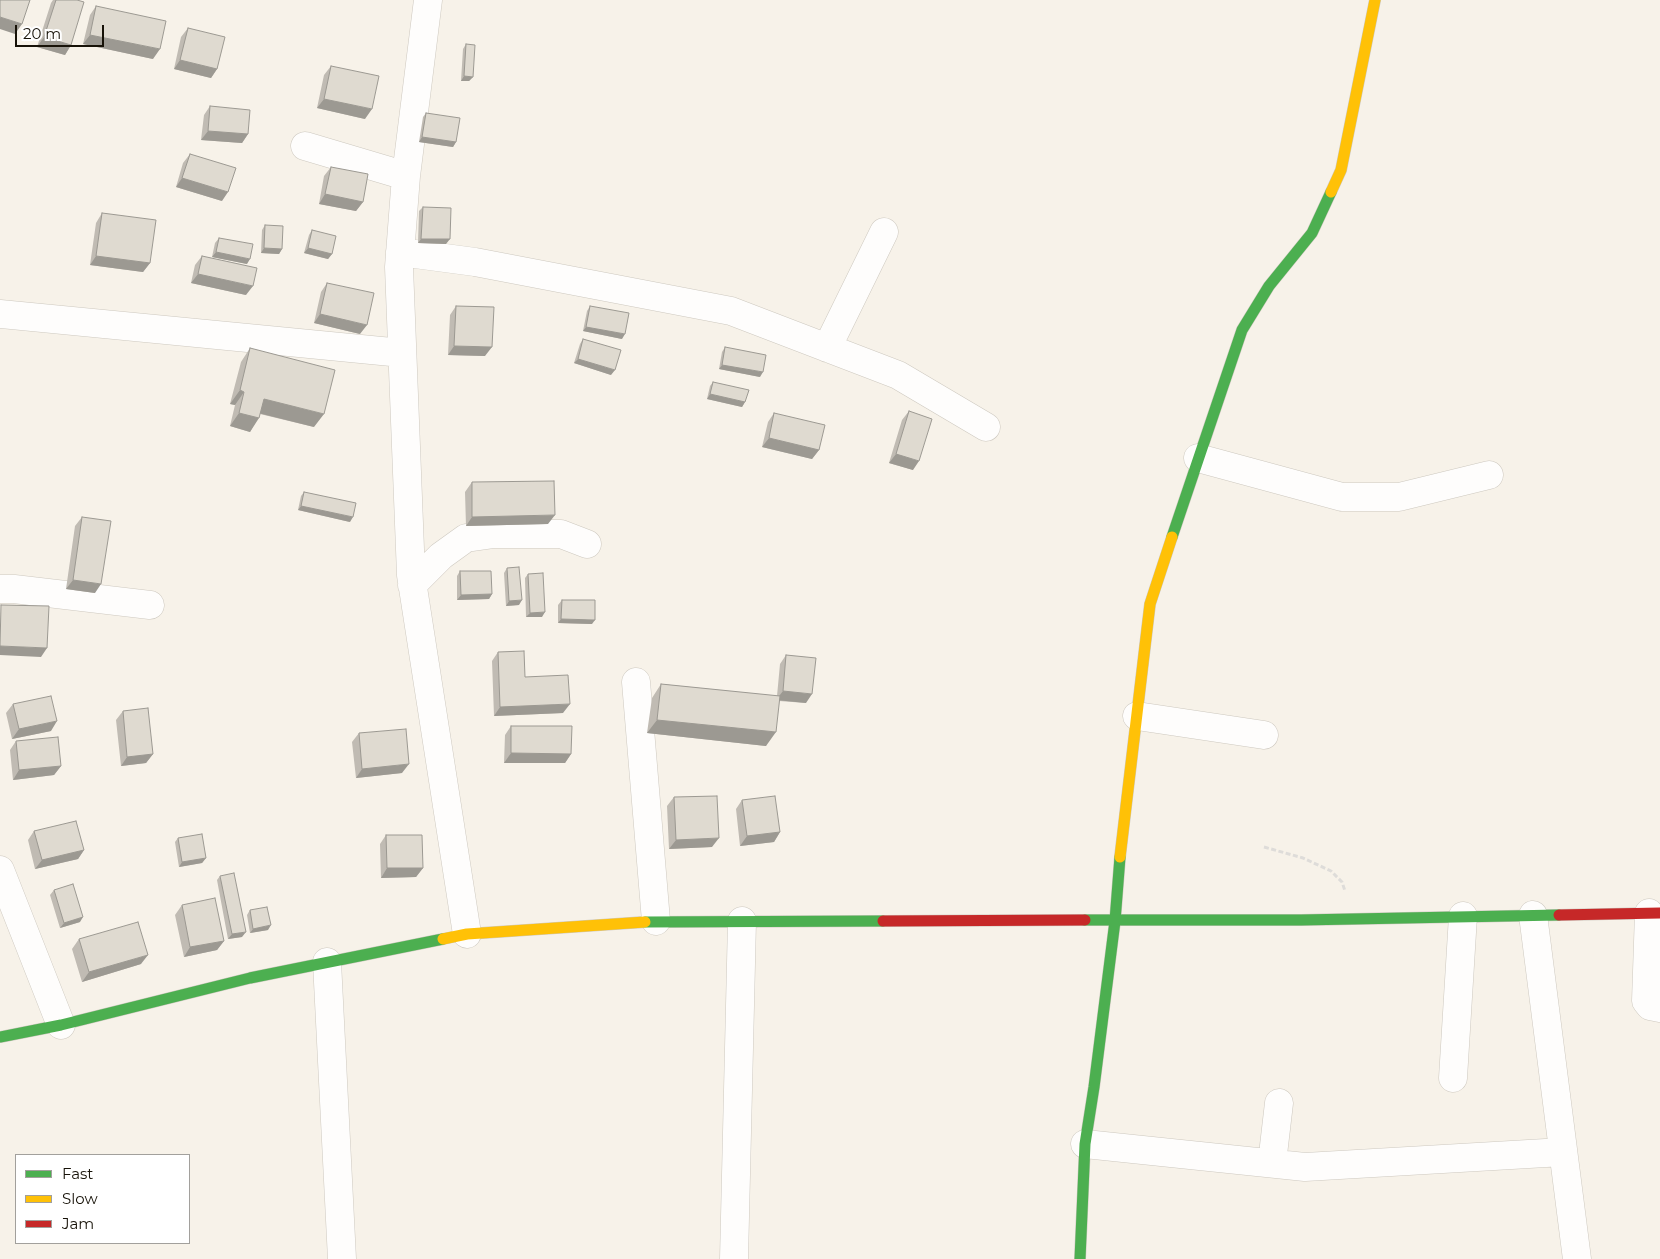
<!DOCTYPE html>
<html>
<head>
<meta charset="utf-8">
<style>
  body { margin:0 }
  #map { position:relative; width:1660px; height:1259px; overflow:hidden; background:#f7f2e9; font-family:Montserrat,sans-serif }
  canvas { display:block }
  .legend { position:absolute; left:15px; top:1154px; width:175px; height:90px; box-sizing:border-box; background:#fff; border:1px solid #a2a09c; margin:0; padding:6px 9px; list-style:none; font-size:15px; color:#171208 }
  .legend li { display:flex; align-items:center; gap:10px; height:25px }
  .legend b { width:25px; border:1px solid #a2a09c }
  .scale { position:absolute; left:15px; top:25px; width:89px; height:22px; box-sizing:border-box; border:2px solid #171208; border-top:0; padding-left:6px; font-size:15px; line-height:18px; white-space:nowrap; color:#171208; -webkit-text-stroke:4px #fff; paint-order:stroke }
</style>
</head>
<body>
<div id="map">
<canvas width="1660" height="1259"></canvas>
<ul class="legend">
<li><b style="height:6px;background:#4caf50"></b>Fast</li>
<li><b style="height:6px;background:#ffc107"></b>Slow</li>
<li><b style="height:6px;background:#c62828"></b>Jam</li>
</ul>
<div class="scale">20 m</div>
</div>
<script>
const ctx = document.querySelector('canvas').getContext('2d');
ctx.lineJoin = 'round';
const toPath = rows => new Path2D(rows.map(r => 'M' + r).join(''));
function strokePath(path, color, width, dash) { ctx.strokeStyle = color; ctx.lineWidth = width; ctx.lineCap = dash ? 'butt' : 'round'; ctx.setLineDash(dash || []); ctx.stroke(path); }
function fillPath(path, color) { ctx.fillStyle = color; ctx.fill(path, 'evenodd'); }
const path = toPath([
  [1264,847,1303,858,1331,871,1342,882,1345,891]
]);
const street = toPath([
  [428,0,406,176,399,267,411,575,467,934],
  [305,146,406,176],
  [400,252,475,262,731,311,898,375,986,427],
  [0,314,402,353],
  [827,348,884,232],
  [1198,458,1342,497,1399,497,1489,475],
  [412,585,441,556,466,538,494,534,561,534,587,544],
  [0,589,14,589,150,605],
  [636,682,656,921],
  [1137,716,1264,735],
  [0,870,61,1025],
  [1649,913,1646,1001,1650,1006,1660,1008],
  [1533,915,1577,1259],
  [327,962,342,1259],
  [1453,1078,1463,916],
  [1085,1144,1305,1167,1563,1152],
  [1272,1163,1279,1103],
  [734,1259,742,921]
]);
const fast = toPath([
  [1172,537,1242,330,1269,286,1312,233,1331,192],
  [1085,920,1301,920,1559,915],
  [645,922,883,921],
  [0,1037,61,1025,250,978,443,939],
  [1080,1259,1085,1144,1094,1087,1115,921,1120,857]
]);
const slow = toPath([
  [1331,192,1341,170,1375,0],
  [1120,857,1150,604,1172,537],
  [443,939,467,934,645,922]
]);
const jam = toPath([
  [1559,915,1660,913],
  [883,921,1085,920]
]);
const wall = toPath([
  [53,0,77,0,71,45,65,55,37,47,51,3],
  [96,6,153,59,83,44,90,15],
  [188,28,217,69,211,78,174,69,181,37],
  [466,44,473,77,469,81,461,81,463,49],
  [331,66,365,119,317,108,324,75],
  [210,106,248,134,242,143,201,140,204,115],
  [426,113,456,142,453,147,419,142,423,117],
  [190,154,222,201,176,187,183,163],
  [331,167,363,202,356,211,319,204,324,176],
  [423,207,446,244,418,243,419,211],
  [102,213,150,263,143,272,90,265,96,223],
  [265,225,282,249,279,254,261,253,262,230],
  [312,230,332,254,328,259,304,253,309,235],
  [219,238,247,264,212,257,215,243],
  [202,256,246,295,191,283,195,265],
  [327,283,360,334,314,323,321,292],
  [456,306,485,356,448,355,450,315],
  [590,306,622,339,583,331,587,311],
  [583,339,611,375,574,363,580,344],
  [725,347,760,377,719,369,722,352],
  [250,348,314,427,260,414,250,432,230,426,235,405,230,404,241,362],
  [713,382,745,402,742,407,707,399,710,386],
  [909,411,913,470,889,463,902,420],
  [774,413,819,450,812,459,762,447,768,422],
  [472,482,548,524,466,526,465,492],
  [304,492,350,522,298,510,301,496],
  [82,517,95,593,66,589,75,526],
  [507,568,519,605,506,606,504,573],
  [460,571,492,594,489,599,457,600,457,576],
  [528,574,542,617,526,617,525,578],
  [562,600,592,624,558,623,558,605],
  [498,652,525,677,563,713,494,716,492,661],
  [786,655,806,703,779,701,766,746,647,733,652,698,661,684,777,696,780,664],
  [13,704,51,731,12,739,6,713],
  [123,711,153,754,146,763,121,766,116,720],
  [511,726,571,754,565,763,504,763,505,735],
  [359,733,402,773,356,778,352,742],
  [16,741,61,766,54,775,13,780,10,750],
  [674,797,712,847,669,849,667,806],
  [742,800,780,832,774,842,740,846,736,809],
  [34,831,84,850,78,859,35,869,28,840],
  [386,835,423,868,416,877,381,878,380,844],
  [178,838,206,858,202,863,179,867,175,842],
  [220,876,242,937,228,939,217,880],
  [54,890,80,922,60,928,50,895],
  [182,905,224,941,217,950,184,957,175,915],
  [250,910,268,930,250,933,247,915],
  [79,939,141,964,82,982,72,949]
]);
const shadedWall = toPath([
  [0,17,22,24,15,34,0,29],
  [90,35,160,49,153,59,83,44],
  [44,37,71,45,65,55,37,47],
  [180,60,217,69,211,78,174,69],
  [464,76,473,77,469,81,461,81],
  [324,99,372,109,365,119,317,108],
  [208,131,248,134,242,143,201,140],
  [422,137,456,142,453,147,419,142],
  [182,178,228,192,222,201,176,187],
  [325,194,363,202,356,211,319,204],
  [421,239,450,239,446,244,418,243],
  [264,248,282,249,279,254,261,253],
  [308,248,332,254,328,259,304,253],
  [216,252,250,259,247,264,212,257],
  [96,256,150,263,143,272,90,265],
  [198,274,253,286,246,295,191,283],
  [320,314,367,325,360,334,314,323],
  [586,327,625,334,622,339,583,331],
  [454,346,492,347,485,356,448,355],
  [578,359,615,370,611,375,574,363],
  [722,365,763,372,760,377,719,369],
  [240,390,244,392,235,405,230,404],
  [710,394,745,402,742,407,707,399],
  [264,399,324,414,314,427,254,412],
  [239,413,259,418,250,432,230,426],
  [769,438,819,450,812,459,762,447],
  [896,454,919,461,913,470,889,463],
  [301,506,353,517,350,522,298,510],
  [555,515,548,524,466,526,472,517],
  [73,580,101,584,95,593,66,589],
  [492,594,489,599,457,600,461,595],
  [522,600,519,605,506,606,509,601],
  [545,612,542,617,526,617,530,613],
  [561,619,595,620,592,624,558,623],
  [0,646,47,648,41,657,0,655],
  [783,691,812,694,806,703,776,700],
  [570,704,563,713,494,716,500,707],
  [657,720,776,732,766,746,647,733],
  [57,721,51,731,12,739,19,729],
  [511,753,571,754,565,763,504,763],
  [153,754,146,763,121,766,127,757],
  [409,764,402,773,356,778,362,769],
  [61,766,54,775,13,780,19,770],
  [780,832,774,842,740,846,747,836],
  [719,838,712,847,669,849,676,840],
  [84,850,78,859,35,869,42,860],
  [206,858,202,863,179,867,182,862],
  [387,868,423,868,416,877,381,878],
  [83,917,80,922,60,928,64,923],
  [271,925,268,930,250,933,253,929],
  [246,932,242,937,228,939,232,934],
  [224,941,217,950,184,957,190,947],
  [148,955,141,964,82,982,89,972]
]);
const building = toPath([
  [0,0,30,0,22,24,0,17,0,0],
  [56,0,77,0,84,2,71,45,44,37,56,0],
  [96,6,166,21,160,49,90,35,96,6],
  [188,28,225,37,217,69,180,60,188,28],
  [466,44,475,45,473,77,464,76,466,44],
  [331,66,379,76,372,109,324,99,331,66],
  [210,106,250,110,248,134,208,131,210,106],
  [426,113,460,118,456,142,422,137,426,113],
  [190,154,236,168,228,192,182,178,190,154],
  [331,167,368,174,363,202,325,194,331,167],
  [423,207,451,208,450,239,421,239,423,207],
  [102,213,156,220,150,263,96,256,102,213],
  [265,225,283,226,282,249,264,248,265,225],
  [312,230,336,236,332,254,308,248,312,230],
  [219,238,253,244,250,259,216,252,219,238],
  [202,256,257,268,253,286,198,274,202,256],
  [327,283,374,293,367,325,320,314,327,283],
  [456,306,494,307,492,347,454,346,456,306],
  [590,306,629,313,625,334,586,327,590,306],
  [583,339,621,350,615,370,578,359,583,339],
  [725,347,766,355,763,372,722,365,725,347],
  [250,348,335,370,324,414,264,399,259,418,239,413,244,392,240,390,250,348],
  [713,382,749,390,745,402,710,394,713,382],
  [909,411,932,419,919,461,896,454,909,411],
  [774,413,825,425,819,450,769,438,774,413],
  [554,481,555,515,472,517,472,482,554,481],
  [304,492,356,503,353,517,301,506,304,492],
  [82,517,111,521,101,584,73,580,82,517],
  [519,567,522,600,509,601,507,568,519,567],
  [460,571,491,571,492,594,461,595,460,571],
  [543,573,545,612,530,613,528,574,543,573],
  [562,600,595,600,595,620,561,619,562,600],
  [1,605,49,606,47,648,0,646,1,605],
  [524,651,525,677,568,675,570,704,500,707,498,652,524,651],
  [786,655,816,658,812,694,783,691,786,655],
  [661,684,780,696,776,732,657,720,661,684],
  [51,696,57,721,19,729,13,704,51,696],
  [148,708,153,754,127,757,123,711,148,708],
  [511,726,572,726,571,754,511,753,511,726],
  [406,729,409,764,362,769,359,733,406,729],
  [58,737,61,766,19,770,16,741,58,737],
  [717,796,719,838,676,840,674,797,717,796],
  [775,796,780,832,747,836,742,800,775,796],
  [76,821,84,850,42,860,34,831,76,821],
  [202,834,206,858,182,862,178,838,202,834],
  [386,835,422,835,423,868,387,868,386,835],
  [234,873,246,932,232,934,220,876,234,873],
  [73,884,83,917,64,923,54,890,73,884],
  [215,898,224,941,190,947,182,905,215,898],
  [267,907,271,925,253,929,250,910,267,907],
  [138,922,148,955,89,972,79,939,138,922]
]);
strokePath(street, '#cdc8bf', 29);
strokePath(fast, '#cdc8bf', 12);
strokePath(slow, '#cdc8bf', 12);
strokePath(jam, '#cdc8bf', 12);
strokePath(path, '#dedcd9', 3, [5, 2.5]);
strokePath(street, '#fefdfc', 28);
strokePath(fast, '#4caf50', 11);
strokePath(slow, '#ffc107', 11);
strokePath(jam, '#c62828', 11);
fillPath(wall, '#c0bbb3');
fillPath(shadedWall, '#9c9992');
fillPath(building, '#dfdad0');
strokePath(building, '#9c9992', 1);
</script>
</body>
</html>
